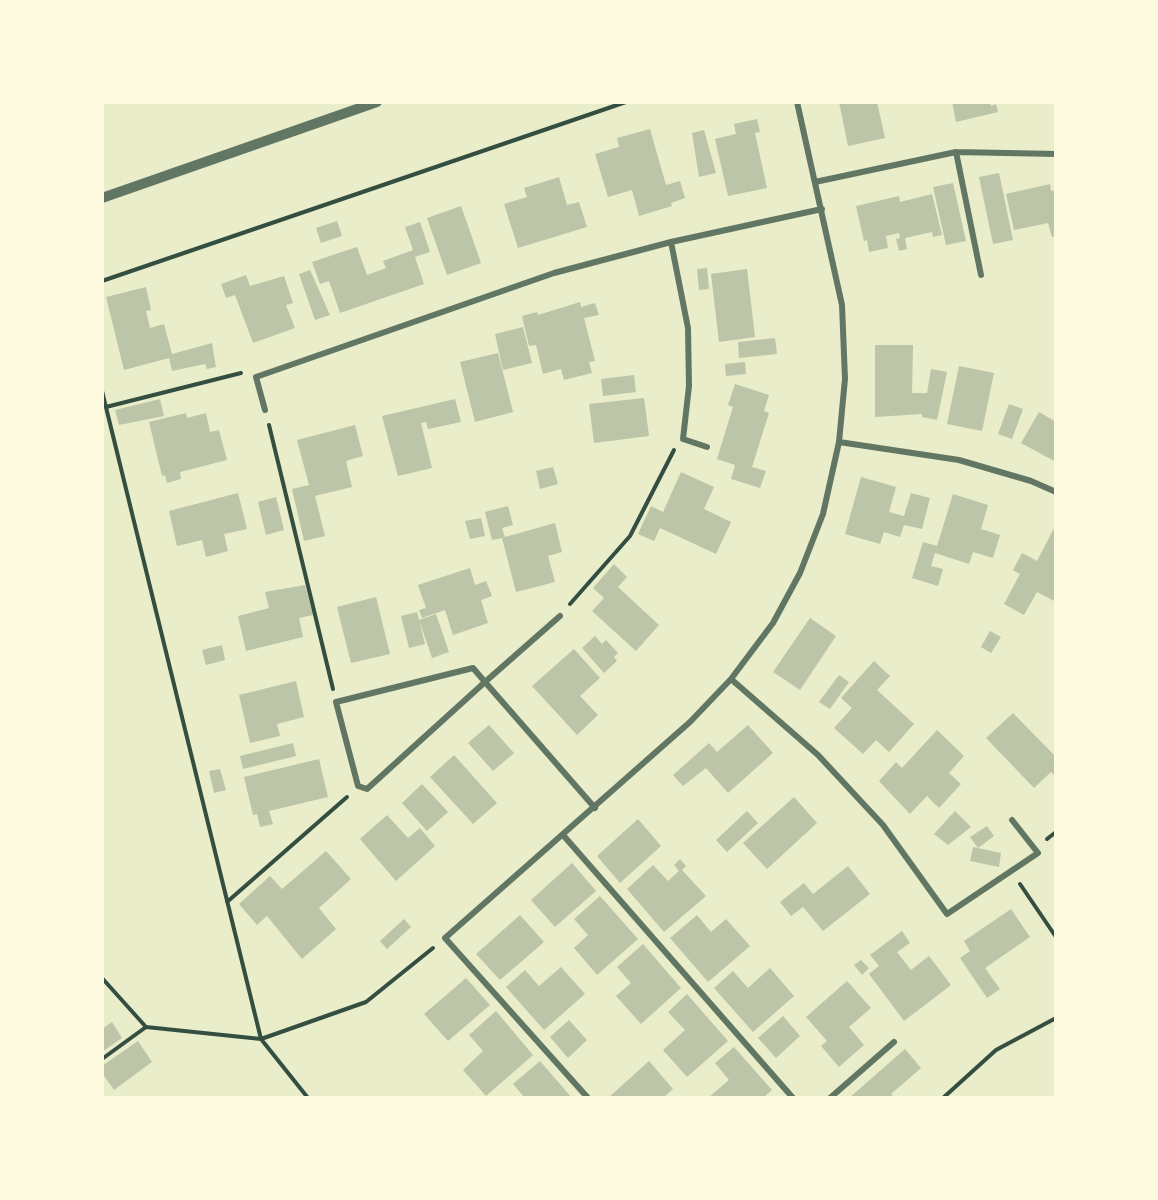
<!DOCTYPE html>
<html>
<head>
<meta charset="utf-8">
<style>
  body { margin:0 }
  #map { position:relative; width:1158px; height:1200px; overflow:hidden; background:#e9edc9; font-family:"Titillium Web",sans-serif }
  canvas { display:block }
  .frame { position:absolute; inset:0; border:104px solid #fefae0; pointer-events:none }
</style>
</head>
<body>
<div id="map">
<canvas width="1158" height="1200"></canvas>
<div class="frame"></div>
</div>
<script>
const ctx = document.querySelector('canvas').getContext('2d');
ctx.lineJoin = 'round';
function fillPath(path, color) { ctx.fillStyle = color; ctx.fill(path, 'evenodd'); }
const toPath = rows => new Path2D(rows.map(r => 'M' + r).join(''));
function strokePath(path, color, width, dash) { ctx.strokeStyle = color; ctx.lineWidth = width; ctx.lineCap = dash ? 'butt' : 'round'; ctx.setLineDash(dash || []); ctx.stroke(path); }
const building = toPath([
  [839,102,877,102,885,138,848,146],
  [952,102,990,102,991,106,996,104,998,112,956,122],
  [757,119,760,132,755,133,767,188,728,196,715,139,736,134,734,124],
  [650,129,666,185,680,181,685,198,671,203,672,206,639,216,632,190,608,197,595,154,619,147,617,138],
  [704,130,716,173,699,177,692,133],
  [999,173,1013,240,993,244,979,177],
  [559,177,567,205,579,202,587,227,518,248,504,204,527,197,524,188],
  [953,183,966,241,946,245,933,187],
  [1050,184,1051,191,1056,190,1056,236,1052,237,1048,223,1014,230,1006,194],
  [932,194,942,235,933,237,932,232,905,238,907,249,899,251,896,239,900,238,899,233,886,236,888,248,869,252,867,240,864,241,856,206,899,196,900,202],
  [461,206,481,263,447,275,427,218],
  [337,221,342,236,321,243,316,228],
  [420,222,430,252,415,257,424,284,340,313,329,281,320,284,312,262,357,247,367,275,386,268,383,261,413,250,405,227],
  [707,268,709,289,699,290,697,269],
  [747,269,755,337,719,342,711,274],
  [310,270,330,315,315,320,299,274],
  [246,275,250,286,284,276,293,303,286,305,295,328,253,343,235,295,226,298,221,284],
  [146,287,151,310,146,311,150,328,164,324,172,354,212,343,216,367,207,369,205,364,172,371,169,358,124,370,106,297],
  [580,302,581,307,595,303,599,315,584,318,595,361,589,362,592,373,564,380,561,369,543,374,536,345,529,346,522,316,537,312,538,315],
  [523,327,532,363,503,370,495,334],
  [775,338,777,354,739,358,738,342],
  [875,345,913,345,912,393,927,393,931,369,947,372,937,420,922,417,922,414,875,417],
  [498,353,513,412,475,422,460,362],
  [745,362,746,374,726,376,725,364],
  [959,366,994,373,982,431,947,424],
  [634,375,636,392,603,396,601,379],
  [735,384,769,395,764,411,769,413,752,467,766,471,760,488,731,479,735,465,717,459,733,407,728,405],
  [644,398,649,436,594,443,589,404],
  [160,399,164,416,119,425,115,410],
  [455,399,461,422,428,429,426,422,421,423,432,468,398,476,382,416],
  [1009,404,1023,409,1012,439,998,434],
  [1039,412,1056,422,1056,462,1021,443],
  [186,413,187,418,206,413,210,432,219,430,227,460,180,472,181,479,167,483,165,475,162,476,149,422],
  [355,425,363,456,346,461,352,487,315,496,325,536,304,541,292,489,309,485,297,440],
  [553,467,558,484,540,489,536,471],
  [681,472,714,487,704,509,731,522,716,554,660,528,654,541,638,534,651,506,663,512],
  [861,477,896,487,889,512,904,516,911,493,930,498,922,529,904,525,900,537,884,532,880,544,845,534],
  [238,493,247,529,224,534,228,551,206,557,202,540,177,546,169,511],
  [953,494,988,505,981,529,1000,535,993,558,973,552,969,564,935,553,931,566,943,569,938,586,912,578,923,542,937,546],
  [276,497,284,530,266,535,258,502],
  [508,506,513,525,502,528,505,537,555,523,562,552,548,556,555,582,516,592,502,538,492,540,485,512],
  [481,518,485,536,470,539,465,521],
  [1053,530,1056,531,1056,602,1037,592,1024,615,1004,604,1020,574,1013,570,1022,553,1037,561],
  [614,564,627,577,618,587,659,625,636,651,592,611,604,598,593,588],
  [470,568,475,585,486,581,492,596,481,600,488,623,453,635,445,610,422,618,419,610,426,608,418,585],
  [305,585,313,615,299,618,303,637,246,651,238,616,269,608,265,592],
  [376,597,390,654,351,663,337,607],
  [417,612,425,644,409,648,401,616],
  [436,614,449,652,432,658,419,620],
  [810,618,836,636,800,690,773,672],
  [990,631,1001,637,991,653,981,647],
  [595,636,602,644,606,640,618,653,614,657,617,661,604,673,582,648],
  [222,645,225,660,206,665,202,650],
  [574,649,600,678,580,696,598,715,577,735,532,686],
  [874,661,890,676,877,690,914,724,889,752,876,740,863,754,834,728,852,708,841,698],
  [839,675,849,682,830,709,819,702],
  [296,681,304,717,277,724,280,736,250,743,239,695],
  [1013,713,1056,757,1056,777,1051,772,1034,788,986,738],
  [489,725,514,753,493,771,468,743],
  [748,725,773,753,728,793,706,768,683,786,673,775,709,743,717,752],
  [937,730,964,756,949,773,961,784,939,808,927,796,910,814,879,781,896,762,902,768],
  [293,743,296,756,243,769,240,756],
  [454,755,497,803,473,824,430,777],
  [319,759,328,797,269,811,273,824,260,827,257,814,253,815,244,777],
  [220,769,226,790,214,793,209,771],
  [422,784,448,812,427,831,402,803],
  [794,797,817,823,767,869,743,843],
  [747,811,758,823,727,852,716,840],
  [955,811,971,827,948,845,934,834],
  [387,815,408,838,420,828,435,846,396,881,360,839],
  [638,819,661,846,620,883,597,856],
  [987,826,994,836,978,848,970,837],
  [973,847,1001,853,999,867,970,861],
  [326,851,351,879,319,908,336,929,302,959,267,916,257,925,239,904,270,876,282,889],
  [680,859,686,866,682,870,706,896,664,932,627,889,653,865,668,881,679,871,674,865],
  [572,863,596,891,555,927,531,900],
  [848,866,870,894,823,931,803,907,791,916,780,902,804,883,813,894],
  [600,896,638,939,597,975,574,948,588,935,574,919],
  [1011,909,1030,937,985,968,1000,989,987,998,960,958,970,951,964,941],
  [520,915,544,942,500,980,476,954],
  [697,915,711,932,726,919,750,946,708,982,670,938],
  [404,919,411,927,387,949,380,941],
  [902,931,910,943,897,952,911,970,929,956,951,985,904,1021,869,974,879,966,870,955],
  [643,944,681,988,641,1024,616,996,631,983,617,967],
  [861,960,869,968,862,975,854,965],
  [561,967,585,994,544,1030,506,987,525,970,539,986],
  [770,968,794,996,753,1032,714,988,733,971,748,988],
  [466,978,490,1005,448,1041,424,1014],
  [847,981,871,1008,849,1027,864,1045,839,1067,821,1046,827,1041,806,1017],
  [687,994,728,1041,687,1077,663,1050,685,1030,668,1012],
  [496,1011,533,1055,486,1096,463,1070,483,1051,469,1035],
  [783,1016,800,1036,776,1058,758,1038],
  [569,1020,587,1040,568,1058,550,1037],
  [112,1022,122,1038,102,1052,102,1029],
  [138,1041,152,1062,114,1090,102,1073,102,1066],
  [734,1047,772,1090,763,1098,708,1098,729,1080,715,1063],
  [905,1049,921,1068,891,1094,894,1098,849,1098],
  [540,1061,572,1098,525,1098,513,1084],
  [649,1061,673,1089,663,1098,608,1098]
]);
const path = toPath([
  [102,281,626,102],
  [102,391,261,1039,308,1098],
  [106,407,241,373],
  [269,425,333,689],
  [570,604,630,536,674,450],
  [1047,839,1056,832],
  [1020,884,1056,937],
  [227,902,347,797],
  [102,978,146,1027,261,1039,366,1002,433,948],
  [102,1059,146,1027],
  [943,1098,996,1050,1056,1018]
]);
const minor = toPath([
  [956,152,981,275],
  [815,182,956,152,1056,154],
  [671,242,688,328,689,386,683,439,707,447],
  [265,410,256,377,554,273,671,242,822,209],
  [839,442,959,460,1031,481,1056,492],
  [560,616,485,682,473,668,336,702,358,786,367,789,485,682,595,808],
  [731,679,818,755,883,825,947,914,1038,853,1012,820],
  [563,835,793,1098],
  [588,1098,445,938,690,722,731,679,773,623,800,573,823,514,839,442,845,379,842,305,797,102],
  [830,1098,894,1042]
]);
const tertiary = toPath([
  [102,198,377,102]
]);
fillPath(building, '#bcc5a7');
strokePath(path, '#344e41', 4);
strokePath(minor, '#617663', 6);
strokePath(tertiary, '#617663', 10);
</script>
</body>
</html>
